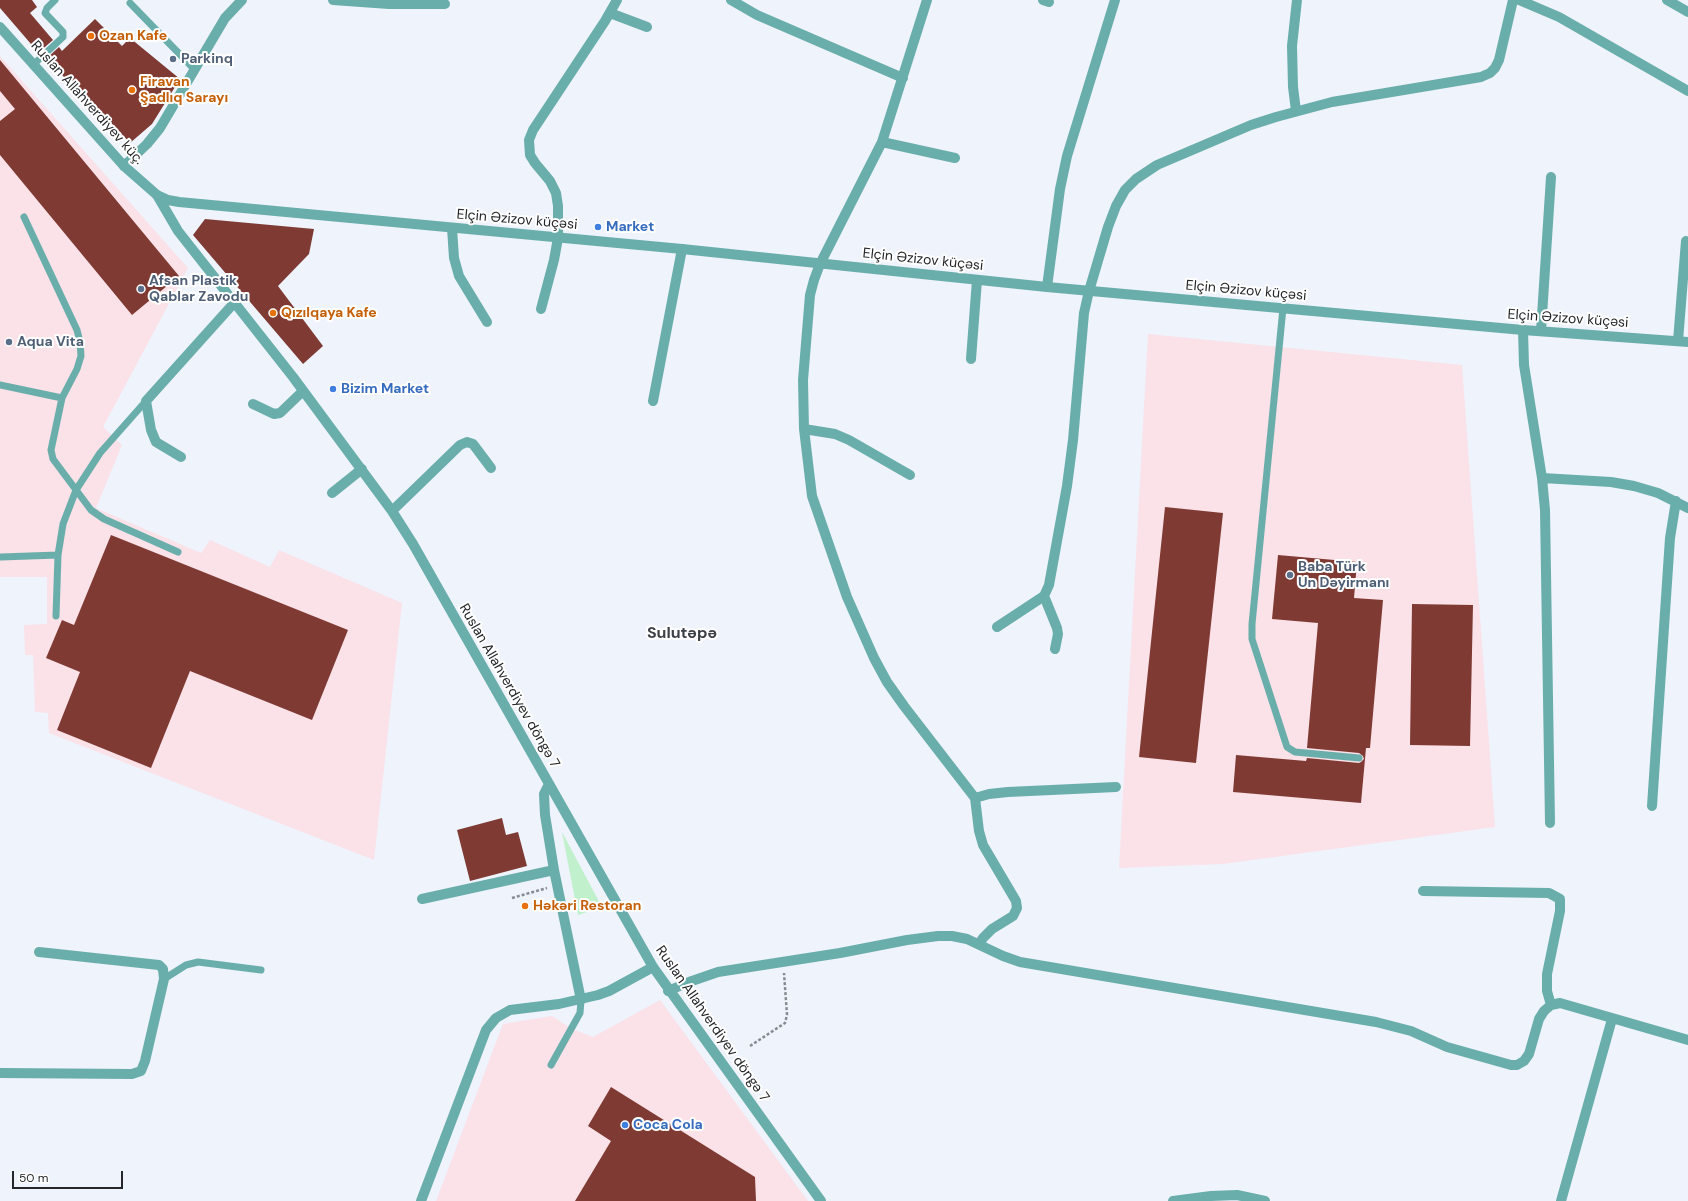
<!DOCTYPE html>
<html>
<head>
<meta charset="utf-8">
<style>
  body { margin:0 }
  #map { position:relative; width:1688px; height:1201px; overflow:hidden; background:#eef3fc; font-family:"DM Sans",sans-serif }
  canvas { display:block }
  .scale { position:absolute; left:12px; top:1171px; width:111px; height:18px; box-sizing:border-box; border:2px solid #242629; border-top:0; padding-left:5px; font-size:12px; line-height:14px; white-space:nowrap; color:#242629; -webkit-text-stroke:3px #fff; paint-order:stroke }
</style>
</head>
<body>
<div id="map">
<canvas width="1688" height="1201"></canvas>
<div class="scale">50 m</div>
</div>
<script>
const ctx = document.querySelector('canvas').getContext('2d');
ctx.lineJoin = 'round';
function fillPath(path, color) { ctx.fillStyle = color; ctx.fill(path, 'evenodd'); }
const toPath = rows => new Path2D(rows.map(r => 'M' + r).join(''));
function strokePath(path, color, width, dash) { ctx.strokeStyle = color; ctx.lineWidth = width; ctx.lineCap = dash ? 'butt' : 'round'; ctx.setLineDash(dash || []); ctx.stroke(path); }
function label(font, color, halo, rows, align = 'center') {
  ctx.font = font + ' "DM Sans",sans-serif'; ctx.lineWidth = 4; ctx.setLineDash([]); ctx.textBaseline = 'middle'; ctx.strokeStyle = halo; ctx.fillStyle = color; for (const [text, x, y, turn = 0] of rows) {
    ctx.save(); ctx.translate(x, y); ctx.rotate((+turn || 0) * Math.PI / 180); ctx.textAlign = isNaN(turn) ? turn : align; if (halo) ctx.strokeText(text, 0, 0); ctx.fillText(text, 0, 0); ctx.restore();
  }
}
const industrial = toPath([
  [0,56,188,268,103,427,122,445,96,508,201,553,210,540,270,567,279,550,402,603,374,860,49,733,48,713,35,712,33,655,25,655,24,625,47,624,47,577,0,577],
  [1148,334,1462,365,1495,827,1223,864,1119,868],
  [660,1000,808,1201,436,1201,503,1024,552,1016,572,1029,593,1037]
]);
const green = toPath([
  [562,832,602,907,578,915]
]);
const building = toPath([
  [0,0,32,0,37,7,30,13,53,40,39,52,37,51,0,8],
  [95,19,122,46,130,38,180,79,152,124,130,143,71,80,69,82,46,59,59,47,62,51],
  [0,60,179,276,132,315,0,155,0,121,15,109,0,91],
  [205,219,314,229,309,254,278,286,323,346,303,364,193,235],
  [1165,507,1223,513,1196,763,1139,757],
  [111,535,348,630,312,720,190,671,151,768,57,730,80,672,46,658,62,620,74,625],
  [1278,555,1357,562,1354,598,1383,600,1370,748,1366,748,1361,803,1233,792,1236,755,1306,761,1307,758,1359,763,1361,762,1364,759,1363,756,1359,753,1307,748,1318,623,1272,619],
  [1412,604,1473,605,1470,746,1410,745],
  [502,818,506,835,518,832,527,866,470,881,457,830],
  [611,1087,755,1177,756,1201,575,1201,611,1141,588,1126]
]);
const path = toPath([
  [512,898,547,888],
  [750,1046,785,1023,787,1015,784,973]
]);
const service = toPath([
  [130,3,195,70],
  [33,65,63,37,63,32,45,13,47,8,55,0],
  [24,217,77,330,80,342,81,356,77,369,62,398,51,450,53,459,91,510,104,519,178,552],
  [1283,308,1252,624,1252,639,1287,747,1295,752,1359,758],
  [0,385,62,398],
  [1,557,58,555],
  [56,616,58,555,63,524,76,490,100,453,146,401],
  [164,979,186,965,198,962,261,970],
  [551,1065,580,1013,581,1000]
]);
const minor = toPath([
  [333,0,389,4,445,4],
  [731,0,757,15,903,78],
  [927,0,882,142,820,264,814,280,810,295,803,380,804,429,812,496,847,597,874,658,887,682,904,706,975,798,979,831,983,845,1016,901,1017,908,1013,916,992,929,983,938,979,944],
  [1043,0,1049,2],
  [1519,0,1559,17,1688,91],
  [1667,0,1688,12],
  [610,13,647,27],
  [1296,111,1293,87,1292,46,1297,0],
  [882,142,955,158],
  [124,166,147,144,160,128,225,18,242,0],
  [157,195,178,231,293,377,392,511,413,544,653,967,821,1201],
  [452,228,454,258,459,276,487,322],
  [1047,287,1060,189,1067,156,1115,0],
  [541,309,554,260,558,238,558,206,556,193,550,181,535,163,530,155,529,140,533,130,605,21,617,0],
  [1523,330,1524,365,1542,478,1545,510,1550,823],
  [1541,331,1551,177],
  [1678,341,1686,241],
  [971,359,977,280],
  [653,401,682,249],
  [253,404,274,414,280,413,303,391],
  [804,429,835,434,849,440,910,475],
  [181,457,156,442,151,430,146,401,234,303],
  [1542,478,1611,482,1634,486,1658,493,1688,508],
  [332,493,362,469],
  [392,511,460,445,467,442,473,444,491,468],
  [1044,596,1057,628,1058,634,1055,649],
  [997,627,1044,596,1049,585,1067,486,1073,440,1084,313,1089,291,1108,227,1116,206,1125,190,1136,179,1157,165,1251,125,1276,117,1332,102,1481,77,1490,73,1495,68,1499,60,1513,0],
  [549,784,544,794,545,815,554,870,581,1000],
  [975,798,989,794,1008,792,1116,787],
  [1652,806,1670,538,1676,501],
  [1423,891,1549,893,1560,899,1560,911,1547,974,1547,991,1551,1005],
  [422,899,554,870],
  [668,991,689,982,718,972,840,953,907,940,938,936,952,936,967,939,1003,956,1020,962,1376,1022,1411,1031,1447,1047,1511,1065,1517,1065,1524,1061,1529,1054,1539,1019,1544,1011,1551,1005,1560,1003,1688,1040],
  [0,1073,132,1074,141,1071,145,1061,164,979,163,969,159,965,39,952],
  [421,1201,486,1030,496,1018,510,1010,559,1004,598,995,609,991,653,967],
  [1173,1201,1211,1196,1237,1195,1265,1201],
  [1561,1201,1612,1019]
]);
const tertiary = toPath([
  [0,27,124,166,157,195,168,200,179,202,682,249,1047,287,1523,330,1688,342]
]);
const markers = [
  [91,36,4,"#e8710a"],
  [173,59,4,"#5c6f8a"],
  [132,90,4,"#e8710a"],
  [598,227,4,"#3f7fe0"],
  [141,289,4,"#5c6f8a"],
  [273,313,4,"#e8710a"],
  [9,342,4,"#5c6f8a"],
  [333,389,4,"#3f7fe0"],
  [1290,575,4,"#5c6f8a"],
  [525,906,4,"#e8710a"],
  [625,1125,4,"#3f7fe0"]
];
const foodNames = [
  ["Ozan Kafe",99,36],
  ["Firavan",140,82],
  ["Şadlıq Sarayı",140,98],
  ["Qızılqaya Kafe",281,313],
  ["Həkəri Restoran",533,906]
];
const serviceNames = [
  ["Parkinq",181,59],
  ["Afsan Plastik",149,281],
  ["Qablar Zavodu",149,297],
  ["Aqua Vita",17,342],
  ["Baba Türk",1298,567],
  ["Un Dəyirmanı",1298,583]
];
const streetNames = [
  ["Ruslan Allahverdiyev küç.",87,103,48],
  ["Elçin Əzizov küçəsi",517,220,5],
  ["Elçin Əzizov küçəsi",923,260,6],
  ["Elçin Əzizov küçəsi",1246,291,5],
  ["Elçin Əzizov küçəsi",1568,319,4],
  ["Ruslan Allahverdiyev döngə 7",509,686,60],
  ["Ruslan Allahverdiyev döngə 7",712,1024,55]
];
const shopNames = [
  ["Market",606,227],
  ["Bizim Market",341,389],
  ["Coca Cola",633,1125]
];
const quarterNames = [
  ["Sulutəpə",682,634]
];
fillPath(industrial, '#fbe1e8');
fillPath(green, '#c0f0cc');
fillPath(building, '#7f3b33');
strokePath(path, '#888c92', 2.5, [3, 2]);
strokePath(service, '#6aaeab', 7);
strokePath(minor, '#6aaeab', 10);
strokePath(tertiary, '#6aaeab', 10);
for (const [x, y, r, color] of markers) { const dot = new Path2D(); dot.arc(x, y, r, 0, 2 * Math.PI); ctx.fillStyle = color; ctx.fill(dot); strokePath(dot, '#fff', 1.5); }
label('bold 14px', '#c56008', '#fff', foodNames, 'left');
label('bold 14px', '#4e5e75', '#fff', serviceNames, 'left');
label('14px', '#242629', '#fff', streetNames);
label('bold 14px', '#366cbe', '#fff', shopNames, 'left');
label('bold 16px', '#3c4047', '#fff', quarterNames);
</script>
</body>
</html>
